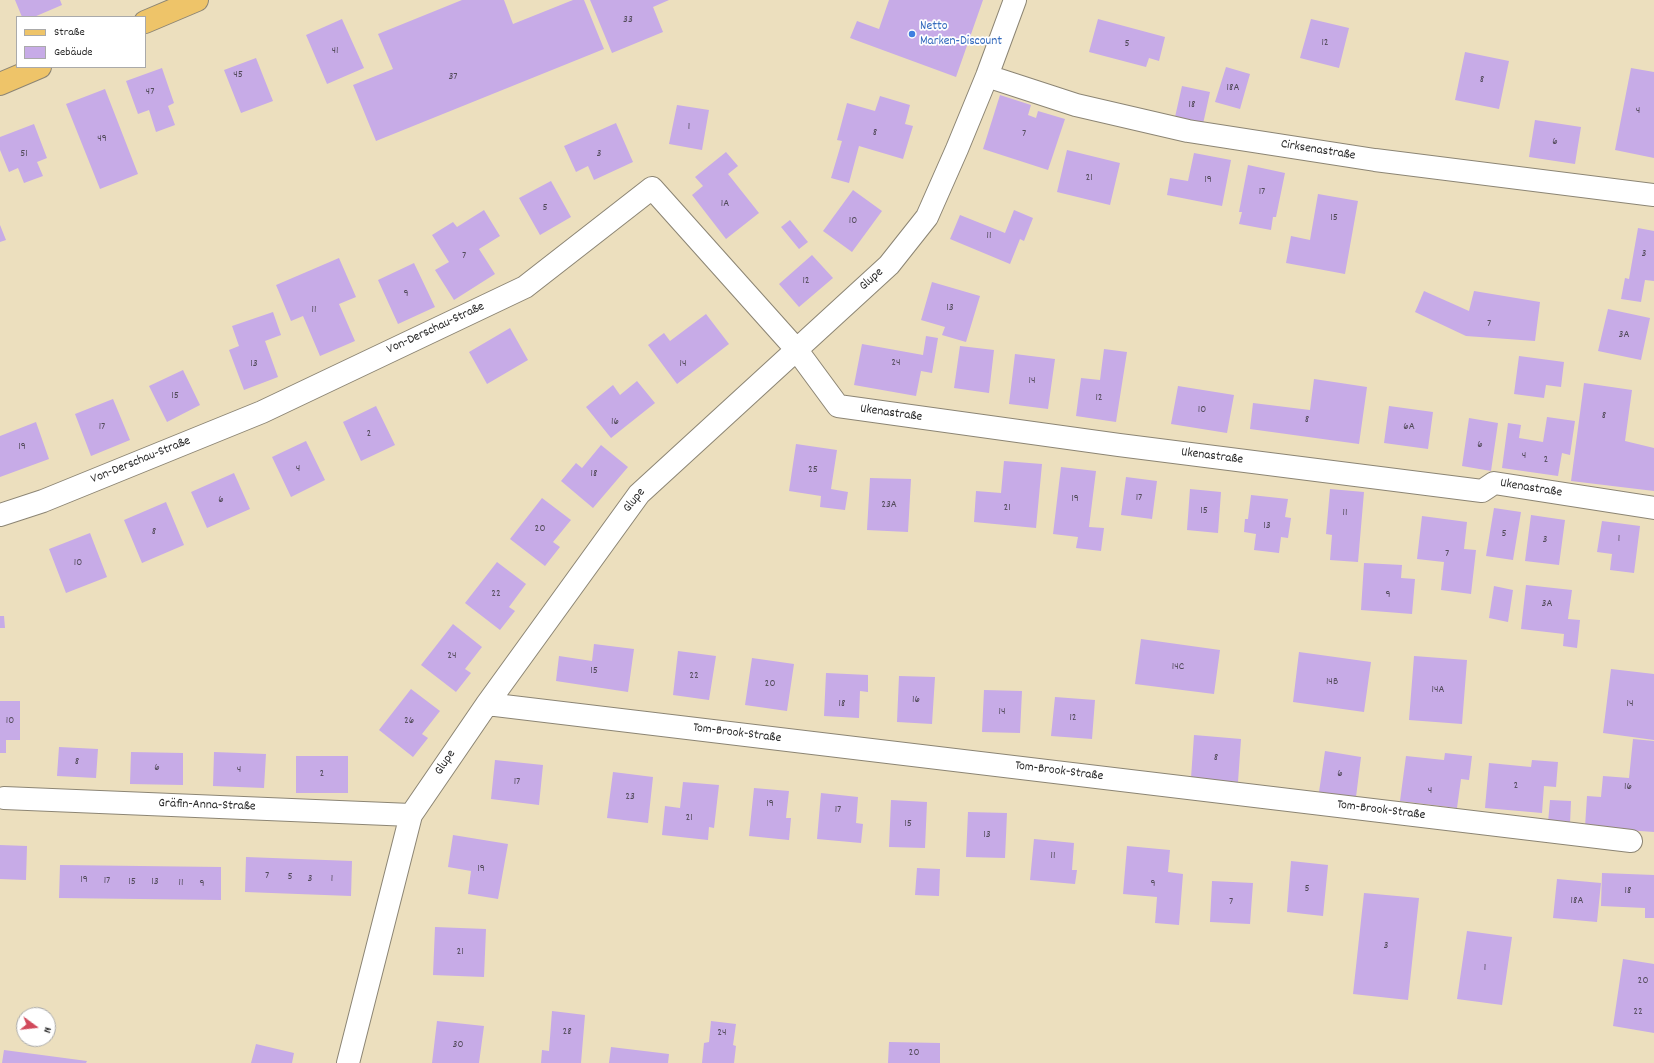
<!DOCTYPE html>
<html>
<head>
<meta charset="utf-8">
<style>
  body { margin:0 }
  #map { position:relative; width:1654px; height:1063px; overflow:hidden; background:#ecdfbe; font-family:Dekko,sans-serif }
  canvas { display:block }
  .legend { position:absolute; left:16px; top:16px; width:130px; height:52px; box-sizing:border-box; background:#fff; border:1px solid #aaa; margin:0; padding:5px 7px; list-style:none; font-size:12px; color:#2b2b2b }
  .legend li { display:flex; align-items:center; gap:8px; height:20px }
  .legend b { width:20px; border:1px solid #aaa }
  .north { position:absolute; left:16px; top:1007px; width:40px; height:40px; box-sizing:border-box; background:#fff; border:1px solid #aaa; border-radius:50%; rotate:105deg; font-size:11px; font-weight:700; line-height:16px; text-align:center; color:#2b2b2b }
  .north::after { content:''; display:block; margin:auto; width:14px; height:18px; background:#d1495b; clip-path:polygon(50% 0,100% 100%,50% 72%,0 100%) }
</style>
</head>
<body>
<div id="map">
<canvas width="1654" height="1063"></canvas>
<ul class="legend">
<li><b style="height:5px;background:#eec469"></b>Straße</li>
<li><b style="height:11px;background:#c7abe7"></b>Gebäude</li>
</ul>
<div class="north">N</div>
</div>
<script>
const ctx = document.querySelector('canvas').getContext('2d');
ctx.lineJoin = 'round';
function fillPath(path, color) { ctx.fillStyle = color; ctx.fill(path, 'evenodd'); }
const toPath = rows => new Path2D(rows.map(r => 'M' + r).join(''));
function strokePath(path, color, width, dash) { ctx.strokeStyle = color; ctx.lineWidth = width; ctx.lineCap = dash ? 'butt' : 'round'; ctx.setLineDash(dash || []); ctx.stroke(path); }
function label(font, color, halo, rows, align = 'center') {
  ctx.font = font + ' Dekko,sans-serif'; ctx.lineWidth = 3.5; ctx.setLineDash([]); ctx.textBaseline = 'middle'; ctx.strokeStyle = halo; ctx.fillStyle = color; for (const [text, x, y, turn = 0] of rows) {
    ctx.save(); ctx.translate(x, y); ctx.rotate((+turn || 0) * Math.PI / 180); ctx.textAlign = isNaN(turn) ? turn : align; if (halo) ctx.strokeText(text, 0, 0); ctx.fillText(text, 0, 0); ctx.restore();
  }
}
const building = toPath([
  [15,0,60,0,62,5,34,17,22,17],
  [462,0,504,0,513,24,573,0,584,0,604,49,376,141,353,85,393,69,378,34],
  [590,0,669,0,653,7,663,32,612,53],
  [889,0,983,0,956,77,850,38,857,21,879,29],
  [342,19,364,68,327,84,306,35],
  [1098,19,1165,37,1159,61,1149,58,1146,67,1089,52],
  [1311,19,1349,28,1339,68,1300,58],
  [1465,52,1509,61,1499,109,1455,100],
  [256,58,273,101,241,113,224,70],
  [1226,67,1250,74,1240,109,1215,102],
  [162,68,174,103,168,106,175,125,156,132,149,110,138,114,126,81],
  [1631,68,1654,72,1654,158,1615,150],
  [1182,86,1210,92,1203,124,1175,117],
  [105,89,138,174,100,189,66,104],
  [1000,95,1031,105,1028,115,1036,118,1038,111,1065,119,1048,170,983,149],
  [880,96,910,105,905,124,913,126,903,159,859,146,849,183,831,178,842,141,837,140,847,103,875,111],
  [677,105,709,110,702,150,669,144],
  [1535,120,1581,127,1575,164,1529,157],
  [616,123,633,162,594,180,588,166,576,172,564,146],
  [34,124,47,158,37,162,43,176,24,183,18,168,9,172,0,150,0,137],
  [1067,150,1120,163,1110,205,1057,192],
  [726,152,738,166,728,174,759,213,726,239,692,195,703,186,695,177],
  [1194,153,1231,160,1222,206,1167,195,1170,178,1188,181],
  [1248,165,1285,173,1276,217,1273,217,1271,230,1239,224,1242,212,1239,212],
  [551,181,571,217,540,235,519,198],
  [853,190,882,211,852,252,823,231],
  [1318,194,1358,201,1345,274,1286,263,1291,236,1310,240],
  [484,210,500,236,479,249,495,274,454,300,435,270,449,262,432,235,453,222,457,227],
  [1014,210,1033,218,1024,241,1020,239,1010,264,950,239,960,215,1005,233],
  [790,220,808,242,799,249,781,227],
  [0,225,6,240,0,242],
  [1638,228,1654,231,1654,281,1645,280,1641,302,1621,299,1625,278,1629,279],
  [812,255,833,278,799,307,779,284],
  [339,258,356,297,339,304,355,341,320,356,303,316,291,321,276,285],
  [414,263,435,307,398,324,378,280],
  [932,282,980,296,966,342,942,335,945,327,921,320],
  [1424,291,1469,311,1474,291,1540,302,1535,341,1466,336,1415,312],
  [1608,309,1650,318,1641,360,1598,351],
  [273,312,281,335,265,341,278,377,244,390,229,350,239,346,232,326],
  [706,314,729,344,677,384,648,345,664,333,670,341],
  [510,328,528,360,487,384,469,352],
  [926,336,938,338,932,373,921,371,916,396,854,385,862,344,923,355],
  [960,346,994,350,989,393,954,388],
  [1104,349,1127,352,1116,422,1076,416,1081,378,1100,380],
  [1015,354,1055,359,1048,409,1009,404],
  [1519,356,1564,362,1561,387,1546,385,1544,398,1514,394],
  [183,370,200,405,167,422,149,386],
  [1314,379,1367,387,1359,444,1250,429,1253,403,1310,410],
  [637,381,655,403,611,438,586,407,613,385,620,395],
  [1584,383,1632,390,1625,441,1654,448,1654,491,1571,481],
  [1178,386,1234,395,1227,433,1171,424],
  [113,399,130,440,91,456,75,414],
  [376,406,395,445,361,461,343,422],
  [1389,406,1433,412,1428,449,1384,443],
  [1547,417,1575,421,1570,455,1562,453,1558,476,1502,468,1508,423,1521,425,1519,438,1543,442],
  [1469,418,1498,423,1491,471,1462,466],
  [36,422,49,459,0,477,0,436],
  [306,441,325,480,291,497,272,457],
  [796,444,837,450,831,489,848,492,845,510,820,507,821,496,789,491],
  [601,445,628,467,593,508,561,481,576,463,582,468],
  [1004,461,1042,464,1036,528,974,522,976,491,1001,493],
  [1061,467,1096,471,1089,527,1104,528,1101,551,1076,548,1078,537,1053,534],
  [234,473,250,509,207,528,191,492],
  [1126,477,1157,481,1152,519,1121,515],
  [870,478,911,479,908,532,867,530],
  [1190,489,1221,492,1218,533,1187,530],
  [1330,489,1364,492,1358,562,1330,560,1332,535,1326,534],
  [1251,495,1288,499,1285,517,1291,518,1288,538,1281,537,1279,553,1254,550,1256,534,1244,532,1245,519,1248,519],
  [542,498,571,520,553,542,560,547,545,566,510,539],
  [166,502,184,545,142,563,124,520],
  [1494,508,1521,512,1513,560,1486,556],
  [1531,515,1565,520,1559,565,1525,561],
  [1422,516,1467,522,1464,549,1476,550,1471,594,1441,590,1444,562,1417,559],
  [1602,521,1640,526,1634,573,1610,570,1612,554,1597,552],
  [90,533,107,577,66,593,49,549],
  [497,562,526,584,509,607,515,611,500,630,465,603],
  [1364,563,1402,565,1401,578,1415,579,1412,614,1361,610],
  [1526,585,1572,590,1568,619,1580,620,1577,648,1563,646,1564,634,1521,629],
  [1494,586,1513,590,1508,622,1489,618],
  [0,616,4,616,5,628,0,628],
  [453,624,482,647,465,669,471,673,456,692,421,665],
  [1141,639,1220,650,1214,694,1135,684],
  [594,644,634,649,628,692,556,681,559,656,592,661],
  [678,651,716,656,709,700,673,695],
  [1299,652,1371,662,1364,712,1293,702],
  [1414,656,1467,660,1462,724,1409,720],
  [752,658,794,664,787,711,745,705],
  [1611,669,1654,674,1654,740,1603,733],
  [826,673,868,675,868,692,860,691,859,718,824,716],
  [899,676,935,677,932,724,897,722],
  [411,689,440,711,422,734,428,738,413,757,379,730],
  [984,690,1022,691,1020,733,982,732],
  [1055,697,1095,700,1092,739,1051,736],
  [0,701,20,701,20,740,6,740,6,753,0,753],
  [1194,735,1241,739,1238,782,1191,778],
  [1633,739,1654,741,1654,832,1585,827,1587,796,1601,797,1603,776,1629,778],
  [59,747,98,749,96,778,57,776],
  [1325,751,1361,757,1356,797,1319,792],
  [131,752,183,753,183,785,130,784],
  [214,752,266,754,264,788,213,786],
  [1445,753,1472,756,1469,780,1461,779,1457,808,1400,801,1406,756,1444,760],
  [296,756,348,756,348,793,296,793],
  [495,760,543,765,539,805,491,799],
  [1532,760,1558,762,1556,787,1544,786,1542,813,1485,808,1489,763,1531,767],
  [613,772,653,777,648,823,607,818],
  [683,782,719,785,714,828,709,827,708,840,662,835,665,806,680,808],
  [754,788,789,791,786,818,791,818,789,840,749,836],
  [821,793,858,797,856,823,863,824,861,843,817,839],
  [891,800,927,802,925,848,889,847],
  [1550,800,1571,801,1570,824,1548,823],
  [968,812,1007,813,1005,858,966,857],
  [453,835,508,844,498,899,468,894,471,871,448,867],
  [1034,839,1074,843,1072,870,1077,870,1075,884,1030,880],
  [0,845,27,846,26,880,0,879],
  [1127,846,1170,850,1168,872,1183,874,1179,925,1155,923,1157,897,1123,894],
  [246,857,352,861,351,896,245,892],
  [1291,861,1328,865,1323,916,1287,912],
  [60,865,221,867,221,900,59,898],
  [917,868,940,869,939,896,915,895],
  [1602,873,1654,875,1654,918,1645,918,1645,908,1601,906],
  [1557,879,1601,883,1597,922,1553,918],
  [1212,881,1253,883,1250,924,1210,922],
  [1364,893,1419,898,1408,1000,1353,994],
  [435,927,486,929,484,977,433,975],
  [1467,931,1512,937,1502,1005,1457,999],
  [1623,959,1654,964,1654,1033,1613,1026],
  [552,1011,585,1015,581,1063,541,1063,542,1050,549,1051],
  [437,1021,484,1026,479,1063,432,1063],
  [711,1021,736,1024,733,1045,736,1046,734,1063,702,1063,704,1043,709,1042],
  [889,1042,940,1043,940,1063,888,1063],
  [256,1044,294,1053,292,1063,251,1063],
  [611,1047,669,1054,668,1063,609,1063],
  [4,1050,87,1061,86,1063,2,1063]
]);
const street = toPath([
  [987,76,1076,105,1188,131,1375,160,1654,195],
  [0,515,43,501,262,412,525,287,652,188,796,349,838,406,1119,445,1482,491,1494,483,1654,508],
  [487,704,1631,841],
  [4,798,411,815],
  [348,1063,411,815,487,704,639,494,889,265,927,217,957,149,987,76,1015,0]
]);
const primary = toPath([
  [145,22,197,0],
  [0,84,40,67]
]);
const markers = [
  [912,34,4,"#3f7fe0"]
];
const numberNames = [
  ["33",628,20],
  ["12",1325,43],
  ["5",1127,44],
  ["41",335,51],
  ["45",238,75],
  ["37",453,77],
  ["8",1482,80],
  ["18A",1233,88],
  ["47",150,92],
  ["18",1192,105],
  ["4",1638,111],
  ["1",689,127],
  ["8",875,133],
  ["7",1024,134],
  ["49",102,139],
  ["6",1555,142],
  ["51",24,154],
  ["3",599,154],
  ["21",1089,178],
  ["19",1208,180],
  ["17",1262,192],
  ["1A",725,204],
  ["5",545,208],
  ["15",1334,218],
  ["10",853,221],
  ["11",989,236],
  ["3",1644,254],
  ["7",464,256],
  ["12",806,281],
  ["9",406,294],
  ["13",950,308],
  ["11",314,310],
  ["7",1489,324],
  ["3A",1624,335],
  ["24",896,363],
  ["13",254,364],
  ["14",683,364],
  ["14",1032,381],
  ["15",175,396],
  ["12",1099,398],
  ["10",1202,410],
  ["8",1604,416],
  ["8",1307,420],
  ["16",615,422],
  ["17",102,427],
  ["6A",1409,427],
  ["2",369,434],
  ["6",1480,445],
  ["19",22,447],
  ["4",1524,456],
  ["2",1546,460],
  ["4",298,469],
  ["25",813,470],
  ["18",594,474],
  ["17",1139,498],
  ["19",1075,499],
  ["6",221,500],
  ["23A",889,505],
  ["21",1007,508],
  ["15",1204,511],
  ["11",1345,513],
  ["13",1267,526],
  ["20",540,529],
  ["8",154,532],
  ["5",1504,534],
  ["1",1619,539],
  ["3",1545,540],
  ["7",1447,554],
  ["10",78,563],
  ["22",496,594],
  ["9",1388,595],
  ["3A",1547,604],
  ["24",452,656],
  ["14C",1178,667],
  ["15",594,671],
  ["22",694,676],
  ["14B",1332,682],
  ["20",770,684],
  ["14A",1438,690],
  ["16",916,700],
  ["18",842,704],
  ["14",1630,704],
  ["14",1002,712],
  ["12",1073,718],
  ["10",10,721],
  ["26",409,721],
  ["8",1216,758],
  ["8",77,762],
  ["6",157,768],
  ["4",239,770],
  ["2",322,774],
  ["6",1340,774],
  ["17",517,782],
  ["2",1516,786],
  ["16",1628,787],
  ["4",1430,791],
  ["23",630,797],
  ["19",770,804],
  ["17",838,810],
  ["21",689,818],
  ["15",908,824],
  ["13",987,835],
  ["11",1053,856],
  ["19",481,869],
  ["7",267,876],
  ["5",290,877],
  ["3",310,879],
  ["1",332,879],
  ["19",84,880],
  ["17",107,881],
  ["15",132,882],
  ["13",155,882],
  ["11",181,883],
  ["9",202,884],
  ["9",1153,884],
  ["5",1307,889],
  ["18",1628,891],
  ["18A",1577,901],
  ["7",1231,902],
  ["3",1386,946],
  ["21",460,952],
  ["1",1485,968],
  ["20",1643,981],
  ["22",1638,1012],
  ["28",567,1032],
  ["24",722,1033],
  ["30",458,1045],
  ["20",914,1053]
];
const shopNames = [
  ["Netto",920,27],
  ["Marken-Discount",920,42]
];
const streetNames = [
  ["Cirksenastraße",1318,151,9],
  ["Glupe",872,280,-42],
  ["Von-Derschau-Straße",436,329,-25],
  ["Ukenastraße",891,414,8],
  ["Ukenastraße",1212,457,7],
  ["Von-Derschau-Straße",141,461,-22],
  ["Ukenastraße",1531,489,9],
  ["Glupe",635,501,-51],
  ["Tom-Brook-Straße",737,734,7],
  ["Glupe",446,763,-56],
  ["Tom-Brook-Straße",1059,772,7],
  ["Gräfin-Anna-Straße",207,806,2],
  ["Tom-Brook-Straße",1381,811,7]
];
fillPath(building, '#c7abe7');
strokePath(street, '#8c8574', 24);
strokePath(primary, '#8c8574', 24);
strokePath(street, '#fff', 22);
strokePath(primary, '#eec469', 22);
for (const [x, y, r, color] of markers) { const dot = new Path2D(); dot.arc(x, y, r, 0, 2 * Math.PI); ctx.fillStyle = color; ctx.fill(dot); strokePath(dot, '#fff', 1.5); }
label('11px', '#524b5a', null, numberNames);
label('13px', '#366cbe', '#fff', shopNames, 'left');
label('13px', '#2b2b2b', '#fff', streetNames);
</script>
</body>
</html>
